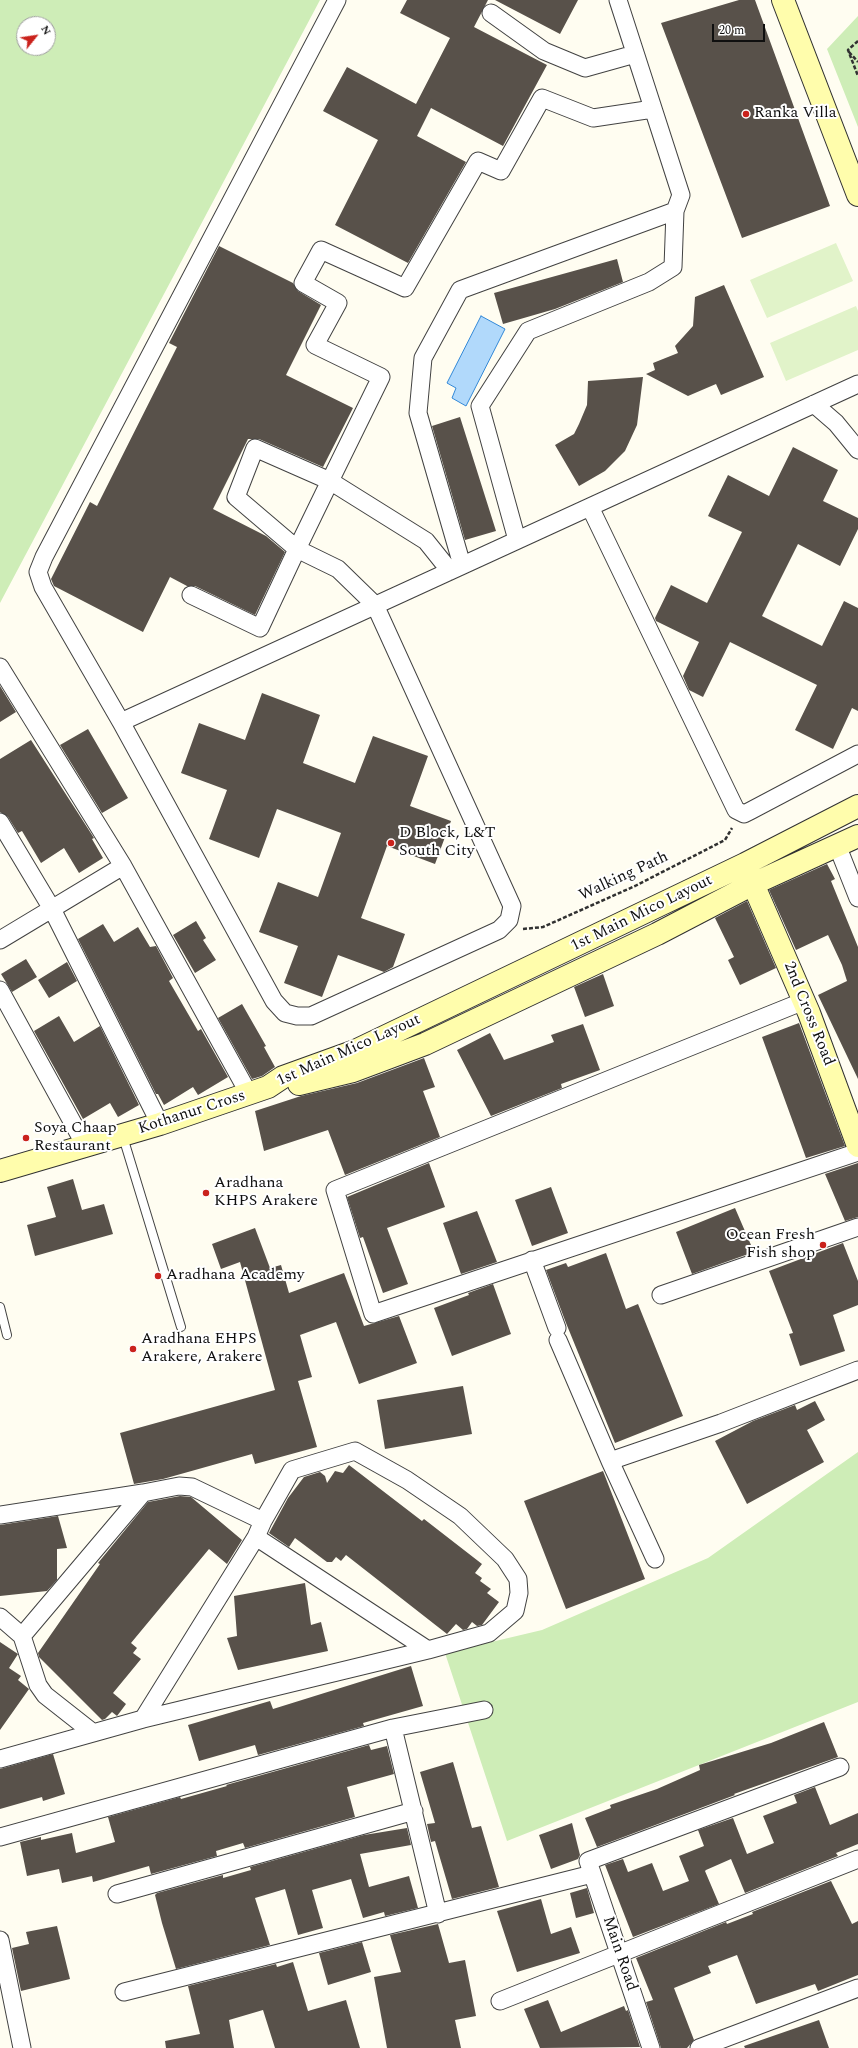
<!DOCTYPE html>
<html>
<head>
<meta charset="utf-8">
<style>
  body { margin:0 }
  #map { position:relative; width:858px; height:2048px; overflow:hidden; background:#fffdf1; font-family:Spectral,serif }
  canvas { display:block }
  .north { position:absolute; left:16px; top:16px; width:40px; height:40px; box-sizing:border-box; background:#fff; border:1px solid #9f9f9f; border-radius:50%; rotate:60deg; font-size:11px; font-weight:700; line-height:16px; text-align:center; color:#0f0f0f }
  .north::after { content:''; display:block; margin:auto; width:14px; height:18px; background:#ca221c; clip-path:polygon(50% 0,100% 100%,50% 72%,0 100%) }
  .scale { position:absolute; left:712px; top:24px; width:53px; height:18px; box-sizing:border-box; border:2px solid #0f0f0f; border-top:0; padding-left:5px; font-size:12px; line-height:14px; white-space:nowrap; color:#0f0f0f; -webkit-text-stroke:3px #fff; paint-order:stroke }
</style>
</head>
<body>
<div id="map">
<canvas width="858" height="2048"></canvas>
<div class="north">N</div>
<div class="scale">20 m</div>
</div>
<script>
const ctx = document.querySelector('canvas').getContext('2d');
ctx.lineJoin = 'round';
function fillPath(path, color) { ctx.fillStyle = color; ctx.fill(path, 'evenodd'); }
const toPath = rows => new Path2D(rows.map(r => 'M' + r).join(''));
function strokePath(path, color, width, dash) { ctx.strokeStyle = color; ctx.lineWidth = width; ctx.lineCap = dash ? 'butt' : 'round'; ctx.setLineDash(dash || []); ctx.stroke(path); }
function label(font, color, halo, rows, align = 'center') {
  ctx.font = font + ' Spectral,serif'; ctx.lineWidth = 4; ctx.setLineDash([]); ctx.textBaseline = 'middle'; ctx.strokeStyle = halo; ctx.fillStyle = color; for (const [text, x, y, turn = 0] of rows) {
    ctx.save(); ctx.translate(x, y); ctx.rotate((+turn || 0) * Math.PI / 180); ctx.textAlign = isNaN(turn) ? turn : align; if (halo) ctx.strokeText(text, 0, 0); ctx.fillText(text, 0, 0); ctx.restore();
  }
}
const green = toPath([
  [0,0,320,0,0,603],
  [24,24,48,24,48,48,24,48],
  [858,16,858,127,827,49],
  [858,1452,858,1702,507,1841,445,1653,542,1630,708,1558]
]);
const pitch = toPath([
  [836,243,853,281,767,318,750,280],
  [856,306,858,311,858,350,786,381,770,343]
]);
const water = toPath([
  [481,316,505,329,466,406,452,398,456,388,447,383,481,316]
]);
const building = toPath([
  [407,0,488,0,474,27,547,65,503,146,431,108,417,136,466,162,408,263,335,225,378,140,323,111,347,67,416,104,450,38,400,13],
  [495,0,578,0,560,34],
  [739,0,755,0,830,206,742,238,661,23],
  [219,246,293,283,298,291,321,305,286,375,353,408,323,467,259,439,248,439,213,509,266,536,285,552,255,615,195,586,187,586,170,577,143,632,54,586,51,579,90,502,97,506,177,347,169,343],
  [617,259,623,282,555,309,503,324,494,293],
  [724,285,764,377,721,395,716,384,688,396,646,374,655,370,653,363,678,353,675,346,693,326,695,297],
  [643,377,637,425,625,451,605,471,579,486,555,445,574,434,579,424,587,405,588,381],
  [460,417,496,531,465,540,432,426],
  [793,447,838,470,823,501,858,518,858,529,840,566,798,544,762,616,822,646,844,601,858,608,858,711,852,708,833,749,795,730,817,685,730,642,703,697,689,690,683,676,699,642,656,621,655,618,671,585,707,603,742,532,708,516,728,475,769,496],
  [0,686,16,712,0,722],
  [262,693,320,715,303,763,355,783,373,736,428,756,410,806,451,821,435,864,387,846,361,918,405,934,393,967,384,972,338,955,322,997,284,983,298,946,259,932,278,882,318,897,341,833,277,809,259,858,209,839,227,790,181,773,199,723,245,740],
  [88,729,128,798,102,813,60,745],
  [31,740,94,838,92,839,103,858,79,873,64,848,41,863,22,831,18,833,8,817,0,812,0,759],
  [827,864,835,879,831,881,858,947,858,1079,818,995,847,981,842,965,828,935,796,950,769,890],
  [747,901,776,968,740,985,728,960,734,957,715,918],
  [196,921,206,938,203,940,216,960,195,973,173,935],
  [103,924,114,942,138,927,150,947,156,946,173,978,169,981,198,1031,201,1029,228,1077,198,1095,193,1087,164,1105,158,1094,156,1094,78,939],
  [26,959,37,977,12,992,1,974],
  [67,962,77,981,49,998,38,980],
  [603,974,614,1006,585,1017,574,987],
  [242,1004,266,1046,264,1047,275,1067,262,1076,252,1079,218,1018],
  [59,1016,74,1042,100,1026,139,1105,118,1117,110,1103,83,1119,34,1031],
  [799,1023,845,1146,806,1158,762,1037],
  [583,1024,600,1070,561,1084,562,1088,491,1116,457,1050,490,1033,504,1060,554,1042,551,1035],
  [424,1058,435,1087,423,1091,440,1137,345,1175,328,1130,264,1151,255,1111,301,1096,357,1083],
  [429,1163,445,1207,387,1228,408,1284,383,1293,363,1237,360,1238,347,1197],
  [858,1163,858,1217,845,1221,825,1174],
  [73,1179,82,1210,104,1204,113,1234,35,1256,27,1225,56,1217,47,1187],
  [551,1187,568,1233,532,1246,515,1200],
  [735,1208,754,1252,692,1274,676,1232],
  [477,1211,497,1262,461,1274,443,1223],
  [255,1228,270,1268,281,1265,289,1293,344,1273,364,1326,399,1316,417,1363,359,1384,336,1322,300,1335,312,1377,298,1381,317,1447,255,1464,252,1454,163,1479,134,1484,120,1433,275,1390,240,1262,221,1269,212,1244],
  [843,1243,858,1281,858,1305,833,1315,845,1351,800,1366,789,1334,793,1333,769,1271],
  [606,1253,626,1309,638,1304,683,1416,615,1443,566,1323,546,1270,566,1263,568,1267],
  [493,1284,511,1334,452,1356,434,1308,469,1295,468,1293],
  [463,1386,472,1434,385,1449,377,1400],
  [815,1401,825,1420,807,1430,824,1462,747,1504,715,1441,753,1421,795,1405,797,1410],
  [349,1465,422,1521,424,1519,482,1564,475,1573,482,1578,480,1581,491,1589,487,1593,499,1602,482,1625,477,1626,472,1622,467,1629,463,1630,456,1624,447,1634,346,1555,341,1561,336,1557,332,1562,327,1562,295,1538,289,1547,269,1533,288,1498,304,1477,320,1472,325,1476,327,1483,335,1471,343,1473],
  [603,1471,645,1579,566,1609,524,1501],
  [180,1496,191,1497,242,1540,227,1564,209,1549,131,1643,137,1648,133,1653,141,1659,113,1693,126,1704,117,1716,112,1712,105,1719,102,1720,39,1657,38,1653,100,1564,98,1563,148,1502],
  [58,1516,67,1548,57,1549,57,1580,47,1591,0,1596,0,1525],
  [305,1583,311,1625,321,1622,328,1651,238,1670,227,1638,237,1636,234,1596],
  [0,1642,18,1654,9,1668,21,1676,18,1680,29,1689,0,1730],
  [411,1666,423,1706,363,1723,364,1726,258,1755,255,1745,199,1761,188,1725,270,1701,273,1709],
  [824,1722,838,1757,734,1794,735,1795,597,1847,585,1818,611,1808,610,1805,657,1789,700,1770,699,1765,771,1743],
  [369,1745,371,1750,387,1746,394,1774,347,1787,355,1817,245,1848,243,1843,216,1851,217,1856,151,1874,149,1866,93,1882,92,1876,62,1883,59,1869,27,1876,20,1842,41,1837,41,1840,72,1833,76,1853,115,1842,108,1817,180,1797,181,1799,227,1786,226,1785],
  [53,1754,65,1794,43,1801,42,1797,0,1809,0,1769],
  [453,1762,472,1828,481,1826,499,1887,452,1899,435,1841,431,1842,427,1824,435,1823,420,1772],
  [815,1787,830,1825,858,1813,858,1844,836,1853,838,1856,745,1893,731,1859,706,1870,705,1871,719,1904,633,1937,605,1865,623,1859,628,1872,652,1863,663,1891,689,1881,679,1856,704,1846,698,1830,733,1818,747,1854,774,1843,763,1816,797,1803,794,1795],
  [572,1823,580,1855,578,1859,551,1869,539,1835],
  [407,1828,411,1845,360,1854,369,1887,409,1876,418,1908,385,1916,384,1912,363,1918,351,1879,312,1890,323,1928,298,1935,285,1889,255,1898,270,1945,176,1969,162,1923,155,1895,157,1893,223,1875,223,1878,251,1870,250,1867,364,1835],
  [831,1881,852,1924,858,1921,858,1975,818,1991,815,1984,756,2004,737,1955,708,1966,711,1973,674,1988,694,2040,687,2048,661,2048,646,2002,653,2000,636,1958,726,1922,727,1924,753,1914,752,1912],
  [587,1888,594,1913,576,1918,570,1893],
  [541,1899,551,1934,571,1927,580,1953,517,1972,497,1911],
  [438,1924,449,1963,465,1960,476,2016,455,2020,461,2048,387,2048,374,1977,401,1972,390,1935],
  [57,1926,70,1979,21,1991,12,1948,29,1944,26,1932],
  [362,1942,371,1972,328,1985,319,1953],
  [293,1962,308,2011,346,2000,360,2048,275,2048,263,2010,229,2020,234,2048,166,2048,165,2041,200,2034,188,1986,276,1964,277,1967],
  [548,2000,561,2032,624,2006,626,2011,628,2010,640,2047,540,2048,524,2009],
  [819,2020,829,2048,745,2048,744,2046]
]);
const path = toPath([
  [858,41,848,50,858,76],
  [849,52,858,62],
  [523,929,543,927,635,886,725,840,732,828]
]);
const lane = toPath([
  [123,1137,181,1327],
  [0,1307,7,1335]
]);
const street = toPath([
  [337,0,44,557,38,572,43,587,121,722,274,1001,285,1013,297,1016,311,1016,499,930,509,920,512,906,375,605,338,569,297,549,330,481,426,541,450,571],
  [491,13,544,51,585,68,635,54],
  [814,404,836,423,858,450],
  [590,507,736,810,744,814,750,811,858,754],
  [517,540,480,406,528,331,649,282,673,267,675,211,681,195,618,0],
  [462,565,418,413,423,358,460,290,675,211],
  [191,595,260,628,297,549,236,497,255,448,330,481,381,377,315,345,338,303,303,283,321,250,405,288,478,161,501,171,542,98,593,118,653,109],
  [0,667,123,866,249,1094],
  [121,722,858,384],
  [0,822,52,909,160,1124],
  [837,845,858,898],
  [0,940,123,866],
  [0,990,86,1147],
  [804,1001,335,1190,373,1314,858,1152],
  [532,1260,557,1328],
  [661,1295,858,1227],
  [558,1340,610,1461,655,1559],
  [610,1461,721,1423,858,1370],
  [0,1515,143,1493,179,1486,192,1487,263,1521,292,1470,355,1451,407,1480,460,1516,505,1559,518,1579,519,1593,515,1611,489,1633,428,1650,143,1719,0,1759],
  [256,1537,428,1650],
  [0,1617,22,1636,38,1685,45,1695,92,1732],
  [22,1636,143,1493],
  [143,1719,256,1537,263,1521],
  [393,1728,438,1914],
  [0,1837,393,1728,484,1710],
  [117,1894,414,1811],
  [0,1940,22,2048],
  [124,1992,592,1874],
  [500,2001,858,1859],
  [651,2048,588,1861,840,1767],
  [699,2048,858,1988]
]);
const secondary = toPath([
  [783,0,858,195],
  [747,870,809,1013,858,1146],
  [299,1084,353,1071,425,1044,657,934,753,884,858,836],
  [0,1171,160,1124,268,1087,283,1077,355,1051,745,864,858,806]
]);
const markers = [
  [746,114,4,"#ca221c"],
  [391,843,4,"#ca221c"],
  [26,1138,4,"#ca221c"],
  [206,1193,4,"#ca221c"],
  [823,1245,4,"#ca221c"],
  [158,1276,4,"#ca221c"],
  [133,1349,4,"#ca221c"]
];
const poiNames = [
  ["Ranka Villa",754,114],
  ["D Block, L&T",399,834],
  ["South City",399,852],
  ["Soya Chaap",34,1129],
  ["Restaurant",34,1147],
  ["Aradhana",214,1184],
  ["KHPS Arakere",214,1202],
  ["Ocean Fresh",815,1236,"right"],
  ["Fish shop",815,1254,"right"],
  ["Aradhana Academy",166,1276],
  ["Aradhana EHPS",141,1340],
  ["Arakere, Arakere",141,1358]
];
const streetNames = [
  ["Walking Path",624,877,-25],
  ["1st Main Mico Layout",642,914,-26],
  ["2nd Cross Road",808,1014,68],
  ["1st Main Mico Layout",349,1051,-24],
  ["Kothanur Cross",192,1113,-18],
  ["Main Road",619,1954,71]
];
fillPath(green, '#ceedb7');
fillPath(pitch, '#e1f3c9');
fillPath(water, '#b1d9fb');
strokePath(water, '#3288d7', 1);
fillPath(building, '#58514a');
strokePath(lane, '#424242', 10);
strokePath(street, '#424242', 19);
strokePath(secondary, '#313131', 24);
strokePath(path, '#313131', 2.5, [4, 2]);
strokePath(lane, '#fff', 8);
strokePath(street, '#fff', 17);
strokePath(secondary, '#fffdac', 22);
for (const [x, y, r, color] of markers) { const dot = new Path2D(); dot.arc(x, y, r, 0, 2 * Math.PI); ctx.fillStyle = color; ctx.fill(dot); strokePath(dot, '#fff', 1.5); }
label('16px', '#0f0f0f', '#fff', poiNames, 'left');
label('16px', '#0f0f0f', '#fff', streetNames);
</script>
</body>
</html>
